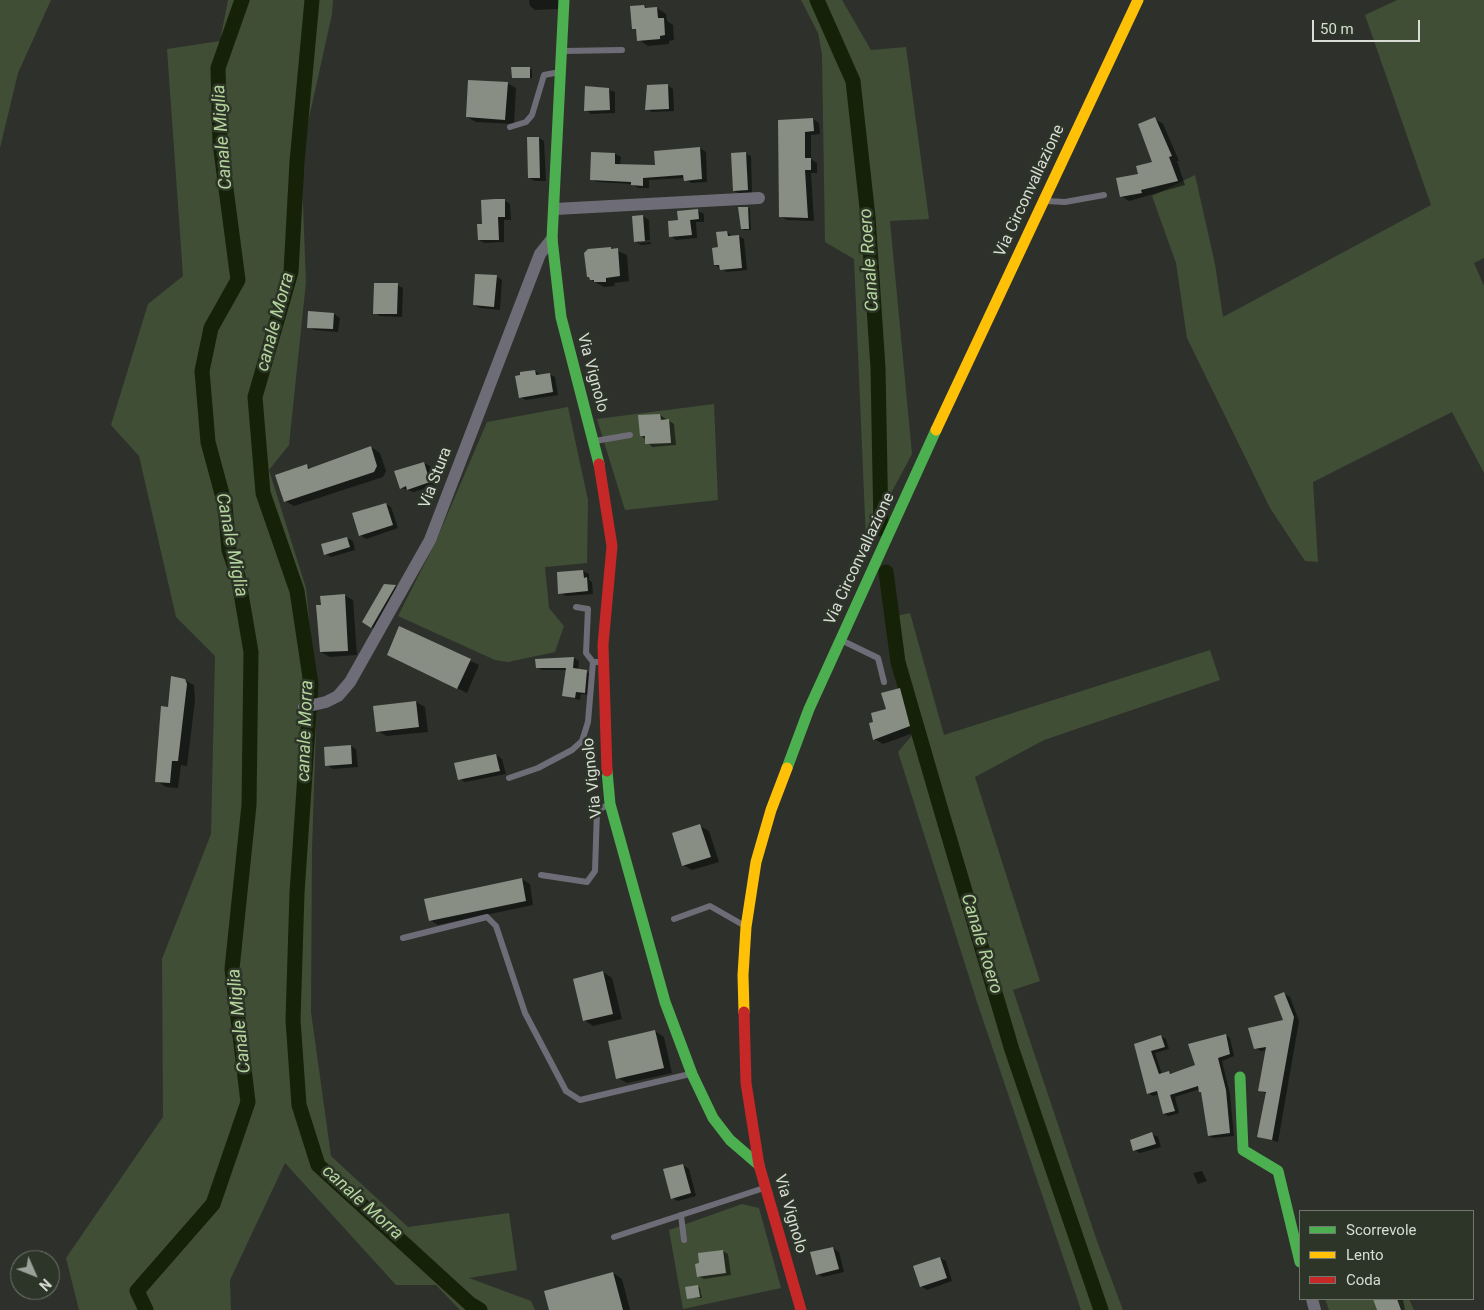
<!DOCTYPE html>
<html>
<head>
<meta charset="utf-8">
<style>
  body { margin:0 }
  #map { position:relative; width:1484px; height:1310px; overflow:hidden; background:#2e312b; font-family:Roboto,sans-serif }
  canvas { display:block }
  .legend { position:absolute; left:1299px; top:1210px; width:175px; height:90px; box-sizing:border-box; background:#2d3428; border:1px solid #71776d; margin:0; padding:6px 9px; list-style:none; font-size:15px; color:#d8dcd5 }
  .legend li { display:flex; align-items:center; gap:10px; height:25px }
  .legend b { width:25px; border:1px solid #71776d }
  .north { position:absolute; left:10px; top:1250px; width:50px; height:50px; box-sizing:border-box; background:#2d3428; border:1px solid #71776d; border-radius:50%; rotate:134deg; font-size:14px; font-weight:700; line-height:20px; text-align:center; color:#d8dcd5 }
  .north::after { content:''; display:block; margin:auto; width:18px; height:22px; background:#9ca09a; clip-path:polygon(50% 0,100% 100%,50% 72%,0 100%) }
  .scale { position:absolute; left:1312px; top:20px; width:108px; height:22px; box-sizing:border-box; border:2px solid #d8dcd5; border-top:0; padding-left:6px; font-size:15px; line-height:18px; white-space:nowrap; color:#d8dcd5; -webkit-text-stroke:4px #2d3428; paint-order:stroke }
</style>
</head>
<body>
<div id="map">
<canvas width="1484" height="1310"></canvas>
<ul class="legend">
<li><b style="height:6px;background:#4caf50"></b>Scorrevole</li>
<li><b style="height:6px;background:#ffc107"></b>Lento</li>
<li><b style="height:6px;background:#c62828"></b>Coda</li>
</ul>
<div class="north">N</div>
<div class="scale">50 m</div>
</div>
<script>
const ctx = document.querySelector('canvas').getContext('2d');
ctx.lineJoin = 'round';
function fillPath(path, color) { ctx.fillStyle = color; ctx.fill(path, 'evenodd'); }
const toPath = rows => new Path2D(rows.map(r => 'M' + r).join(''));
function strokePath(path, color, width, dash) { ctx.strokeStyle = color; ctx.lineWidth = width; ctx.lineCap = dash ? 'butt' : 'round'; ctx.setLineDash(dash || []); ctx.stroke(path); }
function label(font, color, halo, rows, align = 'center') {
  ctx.font = font + ' Roboto,sans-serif'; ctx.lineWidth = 5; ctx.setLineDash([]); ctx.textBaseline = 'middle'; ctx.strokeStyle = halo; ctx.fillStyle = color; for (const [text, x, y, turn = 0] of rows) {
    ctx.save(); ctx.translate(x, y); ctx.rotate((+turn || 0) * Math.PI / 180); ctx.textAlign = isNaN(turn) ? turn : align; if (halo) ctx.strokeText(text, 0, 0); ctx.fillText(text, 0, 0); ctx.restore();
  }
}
const green = toPath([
  [0,0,51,0,18,73,0,148],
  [228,0,333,0,332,14,301,154,306,282,289,445,269,470,306,588,317,698,312,850,311,1012,331,1156,408,1227,509,1213,517,1270,469,1278,531,1301,535,1310,460,1310,436,1285,396,1285,285,1163,230,1280,231,1310,79,1310,66,1258,163,1117,162,959,211,834,215,656,176,617,139,456,111,425,148,304,183,276,167,49,220,41],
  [801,0,842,0,871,50,906,47,929,219,890,221,912,454,866,540,854,259,825,242,822,54,818,33],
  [1397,0,1484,0,1484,258,1474,263,1484,286,1484,473,1452,412,1313,482,1318,562,1305,561,1270,508,1187,338,1176,263,1152,196,1195,175,1215,264,1223,317,1431,205,1365,15],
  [714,404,718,500,625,510,597,419],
  [568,407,588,500,587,563,545,567,549,608,564,626,555,652,508,662,495,660,398,616,436,541,487,422],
  [910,613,944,735,1210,650,1220,680,1044,740,975,777,1040,981,1013,990,1097,1241,1123,1310,1081,1310,977,1002,898,752,915,732,900,678,894,666,887,618],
  [742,1204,759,1208,781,1288,683,1309,669,1230],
  [1325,1299,1409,1299,1414,1310,1329,1310]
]);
const shadow = toPath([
  [529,0,558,0,558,9,535,10,530,6],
  [644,6,649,9,657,8,666,14,667,21,673,25,674,40,669,41,669,44,648,46,639,40,638,31,633,28],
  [529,68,532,70,532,78,513,78],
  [507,83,516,88,514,124,476,122,467,117],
  [667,85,673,89,674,111,652,112,647,109],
  [599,87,615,92,615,113,591,114,586,110,586,88],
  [813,119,819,123,820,134,811,135,811,159,817,163,817,173,811,173,814,221,787,220,780,216,779,121],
  [1155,119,1163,124,1179,161,1177,161,1185,185,1129,201,1121,196,1139,175,1154,163],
  [539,138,544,141,546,181,535,181,529,178],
  [700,148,706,152,707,182,691,183,685,178,649,180,649,188,638,188,632,184,597,182,591,179,615,154,621,157,620,165,657,167,655,152],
  [746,154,751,156,752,193,739,193,734,191],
  [504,200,510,204,511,220,504,220,504,242,485,243,479,240,483,225],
  [748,208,750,209,751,230,745,230,742,229],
  [698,211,704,214,704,222,696,222,697,238,676,240,671,236,679,222],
  [643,216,649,220,650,240,639,241,639,243,651,242,651,244,641,245,635,241],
  [727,232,733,237,738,236,744,239,747,270,727,272,715,265],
  [610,248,627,255,629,281,614,283,615,286,604,287,591,280],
  [497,277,502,280,500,310,480,308,474,305],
  [397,285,403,288,402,317,380,316,375,313],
  [334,314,340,318,338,332,314,330,309,327],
  [535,371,541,375,549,374,555,377,558,395,526,400,520,397,521,373],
  [660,415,674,424,676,445,652,447,641,435],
  [371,447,380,453,386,471,383,477,294,506,285,501,306,466,312,469],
  [424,463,430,466,436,485,414,492,401,488],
  [386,504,391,507,398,528,366,539,360,535],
  [347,538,353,541,355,550,331,557,326,554],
  [583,571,589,574,589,580,592,582,593,594,566,596,560,593],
  [395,586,401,589,377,630,363,622],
  [344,595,353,600,357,655,330,657,321,652,322,606],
  [400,628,479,665,467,693,398,659],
  [574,658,579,661,578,670,592,674,591,695,581,694,580,700,563,696,567,670,542,670,537,667,537,660],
  [184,680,194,685,195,700,187,766,181,765,178,788,166,787,157,781,169,708],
  [900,689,909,694,919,731,883,744,874,739,887,710],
  [416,702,425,707,428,732,387,736,377,731],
  [351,746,356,749,358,767,333,769,327,765],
  [496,755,502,759,506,774,465,782,460,779],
  [700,826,709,831,719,862,692,870,683,865],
  [522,879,530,884,533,905,438,925,430,920],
  [603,972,612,978,622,1019,593,1026,584,1020],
  [1284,994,1290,997,1299,1021,1278,1142,1259,1136,1266,1094,1260,1090,1267,1050,1261,1051,1255,1048,1284,1021],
  [655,1031,664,1037,672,1073,627,1083,618,1078],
  [1226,1035,1230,1038,1234,1056,1222,1061,1230,1094,1234,1136,1213,1138,1209,1136,1203,1093,1200,1089,1175,1097,1179,1113,1169,1116,1164,1114,1159,1094,1153,1096,1148,1093,1135,1045,1161,1036,1166,1039,1169,1049,1155,1053,1162,1074,1169,1072,1173,1074,1197,1066],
  [1152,1134,1158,1137,1161,1147,1140,1153,1134,1150],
  [683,1165,689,1169,696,1196,678,1201,672,1198],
  [1202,1171,1207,1181,1198,1184,1193,1173],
  [833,1248,839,1252,844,1272,823,1277,817,1274],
  [723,1251,728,1254,731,1275,704,1279,698,1276],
  [940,1258,946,1261,952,1281,927,1290,921,1286],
  [613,1273,622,1279,630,1310,551,1310],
  [698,1286,700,1288,702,1298,688,1298],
  [1374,1299,1403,1299,1405,1310,1377,1310]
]);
const canal = toPath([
  [312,0,297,162,291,272,255,397,263,493,297,591,311,684,297,893,293,1020,299,1105,318,1165,470,1304,480,1310],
  [817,0,853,81,868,217,878,368,881,529],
  [886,572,898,662,941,810,1012,1050,1101,1310],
  [146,1310,137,1291,213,1204,248,1102,232,969,249,805,251,652,238,576,229,550,225,505,208,442,202,371,211,328,238,280,220,143,218,68,242,0]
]);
const building = toPath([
  [644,5,645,8,657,7,658,18,664,18,665,35,660,36,660,39,637,41,636,29,632,29,630,6],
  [511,67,530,67,530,78,512,78],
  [468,80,508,82,505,120,466,117],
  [668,84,669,109,645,110,647,85],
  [585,86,609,88,610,110,584,111],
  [1155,117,1172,156,1169,157,1178,181,1141,190,1142,193,1120,197,1116,178,1138,174,1136,166,1152,162,1138,124],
  [813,118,814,131,805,132,805,158,811,158,811,170,805,170,808,218,779,217,778,120],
  [527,137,539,137,540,178,528,178],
  [700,147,702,179,684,181,683,175,643,178,643,186,631,185,631,182,590,180,591,152,615,153,615,164,655,165,654,151],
  [746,152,748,190,733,191,731,153],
  [495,199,505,199,505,217,498,217,499,240,478,240,477,224,482,224,481,200],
  [738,207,748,207,749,229,741,229],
  [698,209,699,219,690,220,692,235,669,237,668,221,678,220,677,211],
  [643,215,645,241,634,242,632,216],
  [727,231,728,236,739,235,742,268,720,270,719,265,714,265,712,248,718,247,716,232],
  [611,247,611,249,618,248,620,276,606,278,606,282,594,282,594,280,590,280,589,277,587,277,584,253,588,249],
  [475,274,497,275,494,307,473,305],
  [374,283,398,283,397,314,373,314],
  [308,311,334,313,333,329,307,328],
  [535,370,536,375,550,373,553,392,519,398,515,376,520,375,520,372],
  [660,414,661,420,669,419,671,443,645,444,645,436,640,436,638,415],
  [371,446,377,466,374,472,284,502,275,475,307,464,308,469],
  [424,462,430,482,407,490,406,486,400,489,394,471],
  [386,503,393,525,359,536,352,513],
  [347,537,350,547,324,555,321,544],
  [583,570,584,578,587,577,588,591,558,594,557,572],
  [384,584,396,585,371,628,362,622],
  [345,594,348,651,320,652,316,605,321,605,320,596],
  [399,626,471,659,457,689,387,655],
  [574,657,573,668,587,670,585,693,576,692,575,698,562,696,566,668,536,668,535,659],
  [171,676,185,679,187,684,178,761,172,761,170,783,155,782,161,706,168,707],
  [900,688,910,726,873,740,869,723,873,722,871,713,886,709,881,693],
  [416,701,419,727,376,732,373,706],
  [351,745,352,764,325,766,324,747],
  [496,754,500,771,458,780,454,763],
  [700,824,711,857,682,866,672,833],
  [522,878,526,901,429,921,424,899],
  [603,971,613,1014,583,1021,573,979],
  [1284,992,1294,1017,1272,1140,1257,1137,1266,1092,1258,1091,1266,1047,1254,1049,1248,1028,1283,1020,1274,996],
  [655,1030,664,1068,616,1079,608,1041],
  [1226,1034,1230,1054,1218,1058,1226,1090,1230,1133,1208,1136,1201,1092,1199,1092,1198,1086,1170,1095,1175,1111,1163,1114,1157,1091,1147,1094,1134,1044,1161,1035,1165,1047,1151,1051,1159,1074,1169,1071,1170,1074,1195,1065,1188,1044],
  [1152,1132,1156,1144,1133,1151,1130,1140],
  [683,1164,691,1193,671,1199,663,1169],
  [833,1247,839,1269,816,1275,810,1252],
  [723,1250,726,1273,697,1277,695,1264,699,1263,698,1253],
  [940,1257,947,1278,920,1287,913,1266],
  [613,1272,623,1310,549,1310,544,1291],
  [698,1285,700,1297,687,1299,685,1287],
  [1373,1299,1397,1299,1401,1310,1377,1310]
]);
const lane = toPath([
  [564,51,622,50],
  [510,127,526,122,532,115,544,75,560,72],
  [1046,201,1065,202,1104,195],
  [595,441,630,435],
  [576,607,588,609,586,653,593,662,597,662],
  [841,640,878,658,884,682],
  [509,778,538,768,572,750,582,741,588,722,593,662],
  [541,875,587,882,595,871,597,811,609,804],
  [674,919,710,906,745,926],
  [403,938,487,917,496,926,525,1013,566,1091,580,1100,690,1074],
  [681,1215,684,1240],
  [614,1237,764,1188]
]);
const street = toPath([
  [555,209,759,198],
  [304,707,326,702,338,696,350,682,430,540,540,254,552,239],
  [1312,1299,1315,1310]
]);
const fast = toPath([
  [564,0,552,239,561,317,599,464],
  [787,768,809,709,936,430],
  [607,771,610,804,665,1002,692,1074,713,1118,730,1140,759,1165],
  [1240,1077,1243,1150,1278,1171,1300,1262]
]);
const slow = toPath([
  [936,430,1138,0],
  [744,1012,743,975,746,927,756,862,771,810,787,768]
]);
const jam = toPath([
  [599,464,612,546,603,645,607,771],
  [744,1012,746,1083,759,1165,801,1310]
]);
const streetNames = [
  ["Via Circonvallazione",1030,191,-65],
  ["Via Vignolo",592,373,75],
  ["Via Stura",436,478,-69],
  ["Via Circonvallazione",860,559,-65],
  ["Via Vignolo",593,778,-96],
  ["Via Vignolo",790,1214,74]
];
const waterNames = [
  ["Canale Miglia",223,137,-94],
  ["Canale Roero",870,260,-94],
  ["canale Morra",276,322,-75],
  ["Canale Miglia",231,545,79],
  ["canale Morra",306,731,-88],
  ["Canale Roero",981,944,73],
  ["Canale Miglia",240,1021,-96],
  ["canale Morra",362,1203,42]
];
fillPath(green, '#414e36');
fillPath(shadow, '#0007');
strokePath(canal, '#152207', 15);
fillPath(building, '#888e84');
strokePath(lane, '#6e6d77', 6);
strokePath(street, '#6e6d77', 12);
strokePath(fast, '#4caf50', 11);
strokePath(slow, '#ffc107', 11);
strokePath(jam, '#c62828', 11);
label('16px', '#d8dcd5', '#2d3428', streetNames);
label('italic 18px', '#b4d59b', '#2d3428', waterNames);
</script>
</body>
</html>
